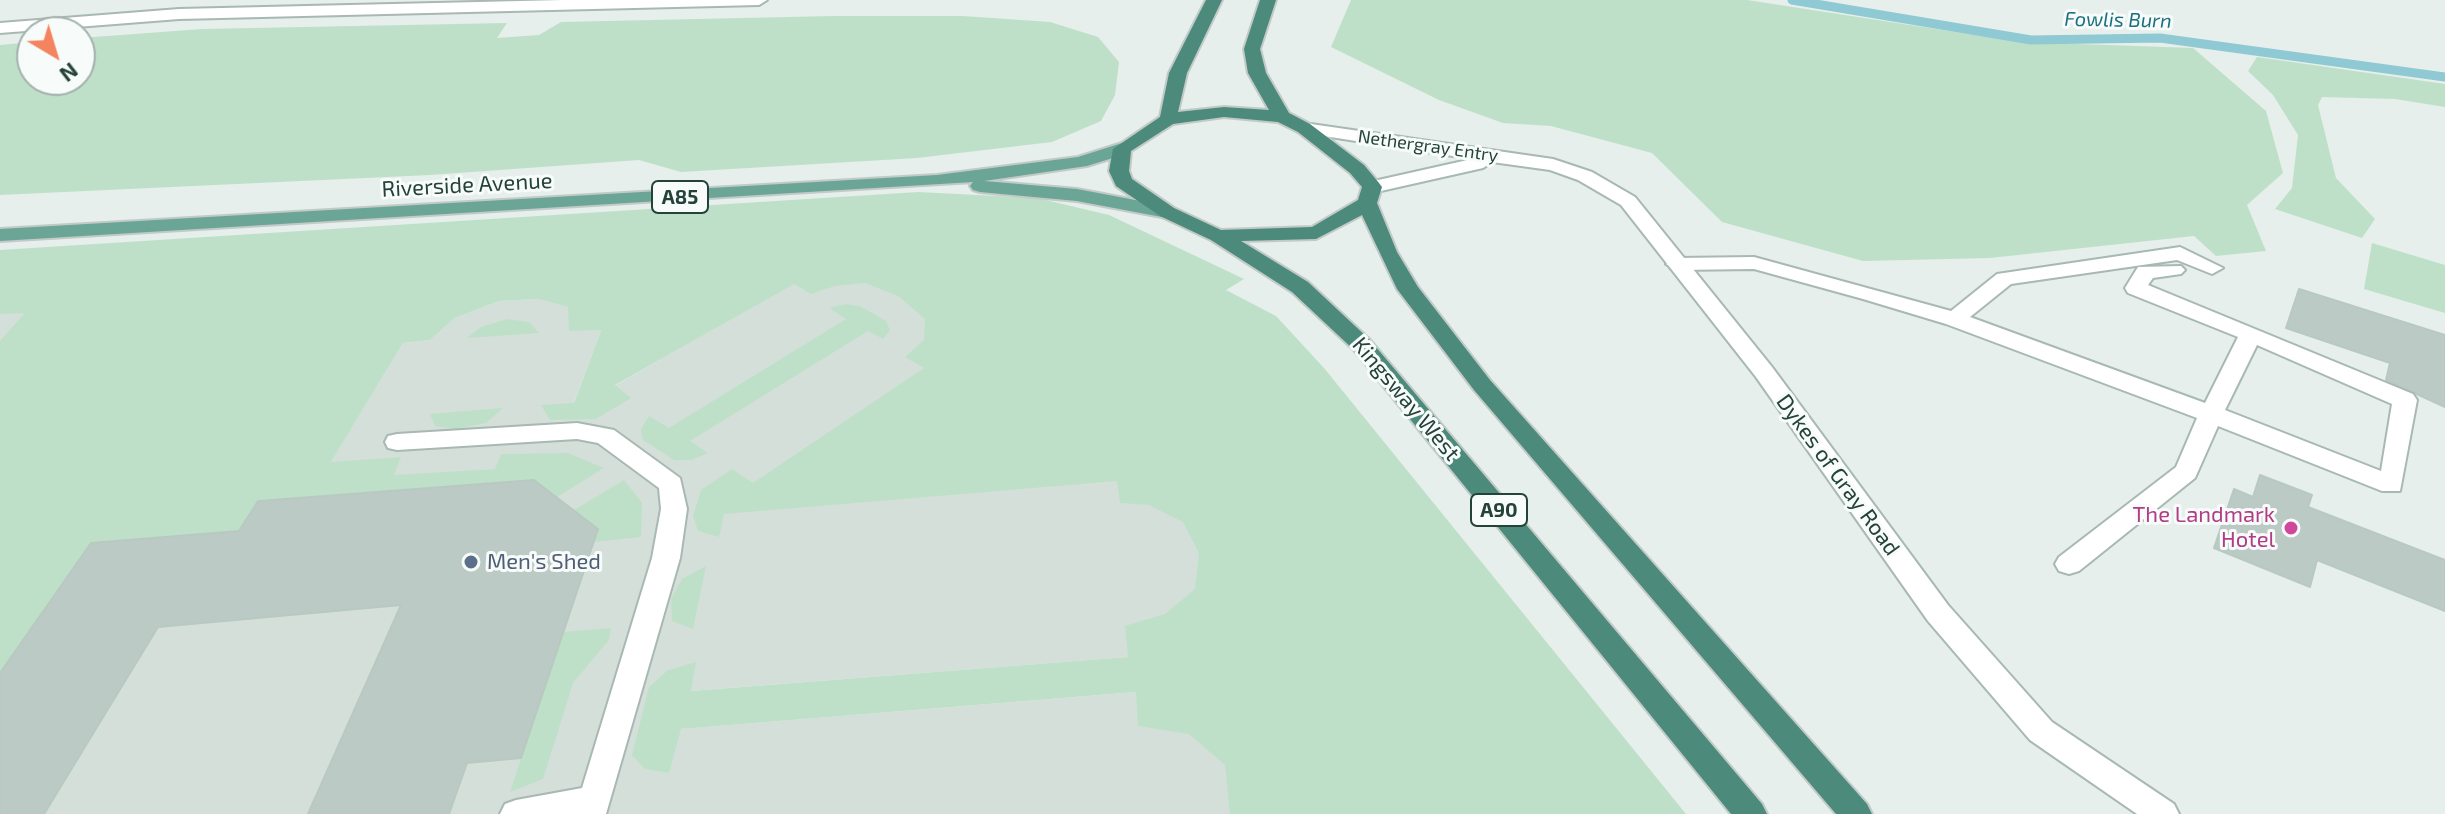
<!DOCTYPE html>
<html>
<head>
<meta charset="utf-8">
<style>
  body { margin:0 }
  #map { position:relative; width:2445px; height:814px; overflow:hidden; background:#e6efeb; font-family:"Exo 2",sans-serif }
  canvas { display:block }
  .north { position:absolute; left:16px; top:16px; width:80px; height:80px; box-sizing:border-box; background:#f7fbf9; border:2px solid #a3b1ad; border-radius:50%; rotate:142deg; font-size:22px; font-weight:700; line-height:32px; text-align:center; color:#24423a }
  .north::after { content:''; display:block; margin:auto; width:28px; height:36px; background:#f4845f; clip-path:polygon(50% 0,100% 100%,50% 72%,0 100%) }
</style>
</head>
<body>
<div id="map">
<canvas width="2445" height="814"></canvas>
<div class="north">N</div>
</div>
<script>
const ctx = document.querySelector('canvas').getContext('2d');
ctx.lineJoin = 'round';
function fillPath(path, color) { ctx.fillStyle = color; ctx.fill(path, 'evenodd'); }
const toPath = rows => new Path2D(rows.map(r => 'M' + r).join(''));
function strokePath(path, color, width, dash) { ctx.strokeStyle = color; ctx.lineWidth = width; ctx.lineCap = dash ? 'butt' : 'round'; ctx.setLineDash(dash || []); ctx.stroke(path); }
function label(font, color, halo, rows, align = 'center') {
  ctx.font = font + ' "Exo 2",sans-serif'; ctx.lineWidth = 6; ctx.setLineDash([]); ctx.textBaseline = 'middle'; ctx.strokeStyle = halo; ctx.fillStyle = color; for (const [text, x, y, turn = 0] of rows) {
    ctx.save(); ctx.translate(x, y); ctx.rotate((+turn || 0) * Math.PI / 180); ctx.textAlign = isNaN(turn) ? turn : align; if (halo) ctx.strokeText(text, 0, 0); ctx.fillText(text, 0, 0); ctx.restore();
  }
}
const built = toPath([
  [910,258,1147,468,1226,583,1128,657,690,691,681,729,1137,692,1205,709,1263,814,0,814,0,313,26,312,330,463,403,343,430,340,455,318,499,301,538,299,569,307,601,330,574,402,614,386,794,283]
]);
const green = toPath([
  [1351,0,1747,0,2021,42,2193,48,2266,111,2283,173,2247,205,2266,251,2216,256,2194,236,1990,258,1863,261,1722,222,1652,153,1551,126,1503,123,1439,100,1331,47],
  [834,16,963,16,1050,22,1098,37,1119,62,1115,95,1101,121,1052,142,917,158,681,172,639,160,430,175,0,195,0,45,32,42,32,80,80,80,80,38,202,29,507,23,497,38,539,35,561,22],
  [2257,57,2445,84,2445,107,2395,99,2322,97,2318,105,2336,178,2375,219,2362,238,2275,209,2292,188,2298,135,2273,95,2248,71],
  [918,192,1037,198,1109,215,1244,279,1226,290,1276,316,1324,368,1686,814,1230,814,1225,765,1189,734,1138,726,1136,692,681,729,669,773,645,769,632,755,649,687,668,670,696,662,691,691,1128,657,1125,626,1165,614,1195,589,1199,553,1183,522,1149,505,1120,503,1117,481,724,514,719,537,698,531,693,516,701,490,732,469,753,483,924,368,905,357,924,340,925,319,898,296,865,283,835,286,811,294,794,284,615,385,631,398,596,419,550,420,541,405,574,403,601,330,569,331,568,307,538,299,499,301,455,318,430,340,403,343,331,462,401,457,394,475,495,469,501,454,568,453,604,468,557,497,534,480,258,500,239,531,0,673,0,341,25,313,0,314,0,250],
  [2372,243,2445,265,2445,313,2364,289],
  [845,304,860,306,886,321,890,330,883,339,868,331,690,441,708,453,691,460,674,460,643,440,641,429,649,416,669,428,846,319,829,308],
  [507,319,529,322,539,333,467,338,481,327],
  [503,408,486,423,456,429,435,426,430,414],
  [624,480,642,503,641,537,594,542,598,529,574,510],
  [706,566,699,600,693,629,672,621,671,599,682,579],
  [611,628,609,640,573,683,543,779,510,792,563,632]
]);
const stream = toPath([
  [1792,0,2031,40,2160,38,2445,77]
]);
const building = toPath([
  [2299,289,2445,335,2445,407,2386,380,2390,363,2286,328,2299,289],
  [2260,475,2312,495,2308,507,2445,560,2445,611,2317,560,2310,587,2214,548,2234,489,2253,497,2260,475],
  [534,480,598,529,521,758,467,763,449,814,308,814,401,605,158,627,44,814,0,814,0,673,91,543,239,531,258,501,534,480]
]);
const service = toPath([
  [2180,247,2223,268,2212,274,2177,260,2011,284,1970,317,2205,403,2238,337,2128,293,2125,288,2138,267,2181,266,2185,270,2181,274,2153,278,2148,285,2413,394,2417,400,2400,491,2382,491,2218,426,2195,478,2079,571,2069,574,2059,571,2055,564,2059,557,2176,467,2197,418,1946,324,1863,299,1754,269,1677,270,1666,264,1677,258,1754,257,1951,311,1997,274,2180,247],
  [2257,345,2392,404,2381,471,2225,410,2257,345],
  [577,423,614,430,680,478,687,509,680,558,606,814,500,814,505,804,516,800,582,788,652,558,661,509,659,488,598,443,577,439,397,450,388,448,385,442,388,436,397,434,577,423]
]);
const minor = toPath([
  [563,0,767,0,759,5,179,19,0,33,0,23,179,9,563,0]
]);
const tertiary = toPath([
  [1304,123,1553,159,1592,172,1635,197,1772,367,1948,605,2052,722,2174,804,2179,814,2137,814,2030,740,1928,621,1756,377,1621,205,1578,180,1550,170,1492,162,1483,168,1372,193,1365,191,1362,187,1365,183,1472,159,1298,132,1298,124,1304,123]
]);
const primary = toPath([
  [1122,143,1131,149,1129,153,1087,166,984,181,1077,189,1167,206,1177,212,1174,216,1167,218,1077,201,980,192,973,190,970,186,973,182,0,241,0,229,937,175,1078,157,1122,143]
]);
const trunk = toPath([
  [1206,0,1222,0,1187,73,1178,112,1224,107,1269,110,1248,73,1244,49,1260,0,1276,0,1260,49,1266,73,1289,113,1310,124,1364,165,1379,183,1382,187,1377,203,1397,252,1418,287,1490,380,1867,804,1872,814,1836,814,1474,390,1397,289,1362,215,1316,239,1241,241,1308,282,1370,340,1762,804,1767,814,1731,814,1354,350,1292,292,1211,240,1160,216,1116,186,1109,171,1113,149,1160,117,1169,73,1206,0],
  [1224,117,1278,122,1298,132,1350,173,1362,187,1358,200,1312,227,1221,230,1174,208,1132,179,1129,171,1131,151,1173,124,1224,117]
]);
const markers = [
  [2291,528,8,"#d1479c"],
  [471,562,8,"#5c6f8a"]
];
const farStreetnames = [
  ["Nethergray Entry",1428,146,8]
];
const farWaternames = [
  ["Fowlis Burn",2118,20,1]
];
const shields = [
  [680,197,56],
  [1499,510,56]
];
const shieldNames = [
  ["A85",680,197],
  ["A90",1499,510]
];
const streetNames = [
  ["Riverside Avenue",467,185,-3],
  ["Kingsway West",1406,399,50],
  ["Dykes of Gray Road",1838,475,54]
];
const hotelNames = [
  ["The Landmark",2275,515],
  ["Hotel",2275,540]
];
const serviceNames = [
  ["Men's Shed",487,562]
];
fillPath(built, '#d4dfda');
fillPath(green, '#bfe0c8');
strokePath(stream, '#8ec9d4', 9);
fillPath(building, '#bbcac4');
strokePath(building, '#b8c9c2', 2);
strokePath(service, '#a8b8b2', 4);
strokePath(minor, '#a8b8b2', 4);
strokePath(tertiary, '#a8b8b2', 4);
strokePath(primary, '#c2cac8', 4);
strokePath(trunk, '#c2cac8', 4);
fillPath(service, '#fff');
fillPath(minor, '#fff');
fillPath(tertiary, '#fff');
fillPath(primary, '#6aa596');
fillPath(trunk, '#4c8a7c');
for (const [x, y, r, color] of markers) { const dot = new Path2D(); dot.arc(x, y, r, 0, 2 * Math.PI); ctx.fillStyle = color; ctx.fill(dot); strokePath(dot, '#f7fbf9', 3); }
label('18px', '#24423a', '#f7fbf9', farStreetnames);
label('italic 20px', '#1c6f80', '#f7fbf9', farWaternames);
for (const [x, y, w] of shields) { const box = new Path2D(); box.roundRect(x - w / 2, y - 16, w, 32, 6); ctx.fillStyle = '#f7fbf9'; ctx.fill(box); strokePath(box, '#24423a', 2); }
label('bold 20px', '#24423a', null, shieldNames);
label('22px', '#24423a', '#f7fbf9', streetNames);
label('22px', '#b23c85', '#f7fbf9', hotelNames, 'right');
label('22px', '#4e5e75', '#f7fbf9', serviceNames, 'left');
</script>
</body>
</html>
